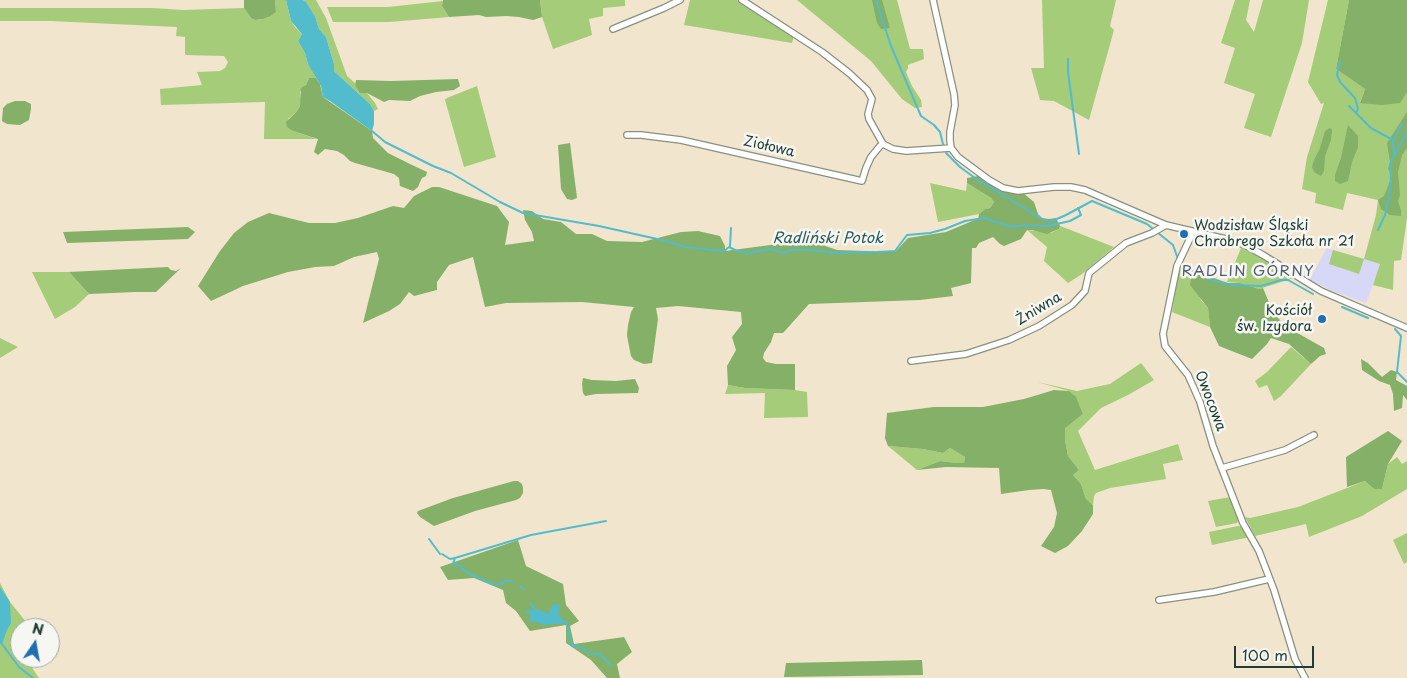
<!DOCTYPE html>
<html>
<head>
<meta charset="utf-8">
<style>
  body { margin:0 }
  #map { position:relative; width:1407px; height:678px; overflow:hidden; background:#f1e5cd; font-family:"Playpen Sans",sans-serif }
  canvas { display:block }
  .north { position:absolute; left:10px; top:618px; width:50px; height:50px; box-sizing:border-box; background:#f6f6f2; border:1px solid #a0aca6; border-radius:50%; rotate:12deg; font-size:14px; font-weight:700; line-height:20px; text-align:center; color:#1f3d34 }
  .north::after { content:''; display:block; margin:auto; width:18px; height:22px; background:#1f6fb2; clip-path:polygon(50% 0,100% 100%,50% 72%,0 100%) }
  .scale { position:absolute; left:1234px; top:646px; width:80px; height:22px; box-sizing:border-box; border:2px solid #1f3d34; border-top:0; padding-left:6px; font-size:15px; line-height:18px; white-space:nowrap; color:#1f3d34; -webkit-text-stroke:4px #f6f6f2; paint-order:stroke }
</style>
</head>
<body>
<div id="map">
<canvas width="1407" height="678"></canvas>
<div class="north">N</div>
<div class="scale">100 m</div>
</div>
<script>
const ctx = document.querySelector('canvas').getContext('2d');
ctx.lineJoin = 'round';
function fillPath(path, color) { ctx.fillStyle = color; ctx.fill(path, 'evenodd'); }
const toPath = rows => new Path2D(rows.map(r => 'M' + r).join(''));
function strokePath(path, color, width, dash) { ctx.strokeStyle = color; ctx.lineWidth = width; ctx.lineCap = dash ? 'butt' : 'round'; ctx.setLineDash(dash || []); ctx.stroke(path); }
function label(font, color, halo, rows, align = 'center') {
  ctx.font = font + ' "Playpen Sans",sans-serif'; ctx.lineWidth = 5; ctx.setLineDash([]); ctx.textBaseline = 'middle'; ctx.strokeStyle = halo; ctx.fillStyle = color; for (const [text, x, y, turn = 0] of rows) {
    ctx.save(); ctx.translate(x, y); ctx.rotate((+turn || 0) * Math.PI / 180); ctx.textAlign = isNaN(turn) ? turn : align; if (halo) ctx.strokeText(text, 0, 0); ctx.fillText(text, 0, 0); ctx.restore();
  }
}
const built = toPath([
  [1327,248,1381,264,1366,303,1330,290,1310,279]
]);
const green = toPath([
  [275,0,286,0,291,21,295,27,302,34,298,41,305,53,308,64,312,69,316,78,309,78,306,85,300,92,301,99,300,106,297,111,288,119,293,131,317,139,264,139,265,102,161,105,160,89,202,85,197,72,220,71,225,68,228,62,224,56,185,55,185,37,176,36,177,27,51,21,0,21,0,8,152,8,183,10,244,8,251,18,255,20,263,19,271,16,276,12],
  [303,0,316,0,326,18,347,76,355,83,355,85,367,93,375,103,378,109,374,111,370,104,334,71,334,64,326,37,319,29,315,16,306,2],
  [540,0,625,0,625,6,603,8,603,16,589,19,592,35,553,49,542,17],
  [690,0,737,0,794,36,792,43,684,25],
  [797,0,897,0,910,49,923,49,924,59,908,65,908,68,906,72,912,86,921,100,922,107,915,108,902,99,871,61],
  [1042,0,1116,0,1110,26,1114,30,1089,120,1054,101,1040,100,1031,68,1044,68],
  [1235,0,1250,0,1246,20,1254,32,1263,0,1309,0,1302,43,1271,137,1244,128,1255,94,1224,83,1235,48,1221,43],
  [1328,0,1349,0,1336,69,1365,89,1360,102,1407,89,1407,218,1401,260,1394,261,1393,290,1373,285,1380,264,1364,259,1359,274,1329,264,1333,250,1364,259,1376,215,1378,200,1347,193,1343,210,1315,203,1316,193,1302,189,1307,157,1324,103,1321,104,1308,82],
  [443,1,442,6,449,17,389,22,333,22,327,7,388,7],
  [477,86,496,157,464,167,445,100,447,98],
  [930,183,966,191,967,183,991,198,994,202,990,208,985,209,979,214,938,222],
  [1060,226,1068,229,1114,247,1082,274,1068,283,1044,261,1047,247,1027,230,1051,233,1059,229],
  [1241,248,1260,255,1294,278,1259,289,1240,283,1227,282],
  [1180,265,1192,271,1190,278,1201,300,1208,308,1210,327,1172,312],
  [32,272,69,272,89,294,75,307,55,319],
  [0,338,18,347,0,358],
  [1291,347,1311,364,1281,396,1274,401,1267,385,1259,388,1255,381,1267,372],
  [1141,363,1154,380,1128,395,1101,408,1078,431,1095,470,1178,444,1183,460,1163,464,1166,479,1110,488,1096,493,1094,496,1093,505,1086,499,1081,484,1073,475,1079,470,1068,456,1065,440,1064,428,1083,414,1076,398,1069,391,1037,382,1077,391,1110,384],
  [728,385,745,388,795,390,807,392,808,417,764,418,765,393,725,394],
  [888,446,923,449,943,453,950,448,965,457,964,463,957,463,940,461,917,470],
  [1397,457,1402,464,1407,461,1407,489,1362,516,1309,537,1306,524,1255,536,1245,517,1250,518,1298,507,1365,481,1374,489,1382,489,1388,464],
  [1230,497,1240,518,1237,523,1216,527,1208,501],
  [1238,526,1243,527,1250,537,1212,545,1209,532],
  [1407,533,1407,562,1404,564,1393,540],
  [0,583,10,602,31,628,20,628,20,658,28,658,26,659,39,678,0,678]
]);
const forest = toPath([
  [244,0,275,0,276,12,271,16,263,19,255,20,251,18,244,8],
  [443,0,540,0,542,17,533,20,519,17,506,16,486,17,479,15,449,17,442,6],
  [872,0,882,0,890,28,881,29,877,23],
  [1349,0,1407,0,1407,92,1400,103,1382,105,1360,103,1365,89,1336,69],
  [309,78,316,78,320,84,323,97,372,131,373,138,388,153,410,164,427,172,426,176,422,178,420,182,418,187,413,191,400,186,399,178,394,174,355,163,350,161,344,155,337,151,325,149,318,155,314,152,318,139,293,131,287,127,286,122,297,111,300,106,301,88,306,85],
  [458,79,460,86,454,90,436,92,420,96,410,101,389,100,384,102,367,93,360,93,355,85,356,80,391,81],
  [15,101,25,101,31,104,31,109,29,120,20,125,7,124,2,121,3,108,7,104],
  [1407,112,1407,148,1402,155,1398,172,1400,195,1398,201,1401,210,1401,216,1390,215,1381,209,1378,200,1384,196,1392,176,1388,169,1390,162,1387,143],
  [1348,125,1358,136,1358,147,1352,162,1348,181,1340,184,1335,181,1335,175,1341,158],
  [1330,128,1332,130,1331,140,1325,156,1324,171,1321,176,1314,172,1312,167,1314,160,1320,148,1325,131],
  [570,143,577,198,572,200,567,199,561,189,558,145],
  [978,176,999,190,1015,194,1023,193,1034,202,1038,214,1042,218,1049,219,1056,218,1060,226,1059,229,1047,234,1032,230,1027,230,1021,239,1004,246,1000,244,993,237,979,243,976,248,972,248,971,283,951,288,953,296,920,300,809,304,783,333,774,333,771,342,764,353,763,358,766,362,776,364,795,364,795,390,745,388,728,385,727,366,736,350,732,337,742,324,741,312,678,306,656,308,658,319,652,363,644,364,634,360,631,356,628,341,627,335,628,325,631,312,634,307,582,302,506,303,485,307,473,257,449,265,437,282,437,290,414,296,409,292,400,304,389,311,363,323,379,259,377,252,354,257,334,266,315,267,288,272,243,286,211,301,198,286,220,251,234,233,248,222,269,213,309,223,335,223,358,218,393,206,404,208,414,196,432,187,439,187,497,206,509,222,505,245,534,241,532,232,525,220,523,210,532,211,543,219,561,222,576,234,592,234,607,241,642,242,681,232,698,231,720,236,725,246,725,251,778,244,814,242,837,250,895,252,908,238,946,232,977,219,978,220,979,214,985,209,990,208,994,202,991,198,967,183,967,178],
  [188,227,195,232,188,239,67,243,63,232],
  [1180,263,1205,275,1228,283,1240,283,1259,289,1263,288,1273,312,1285,326,1324,348,1326,354,1320,356,1311,364,1289,344,1271,338,1267,344,1252,359,1219,346,1210,327,1208,308,1190,285,1192,271],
  [168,267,171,270,176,271,181,268,156,292,135,292,89,294,69,272],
  [1361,359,1368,363,1382,377,1391,370,1397,372,1396,380,1407,386,1407,400,1403,395,1402,408,1394,411,1393,394,1390,385,1379,381,1362,370],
  [583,378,592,380,616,381,635,379,639,388,638,393,596,394,585,396,583,393,582,384],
  [1054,390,1069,391,1076,397,1083,414,1065,428,1065,440,1068,456,1079,470,1073,475,1081,484,1086,499,1093,505,1093,514,1082,531,1068,546,1055,553,1041,546,1054,527,1057,513,1051,490,1043,489,1029,490,1001,494,999,468,946,467,917,470,940,461,957,463,964,463,965,457,950,448,943,453,923,449,888,446,885,438,887,413,934,407,983,407,1024,399],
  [1388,431,1402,441,1388,464,1382,489,1374,489,1365,481,1347,487,1346,457],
  [514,481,518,481,522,484,523,488,523,493,520,498,516,500,475,511,434,526,420,517,417,513,418,511,453,498],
  [518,540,526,566,563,584,566,605,579,621,570,626,574,644,624,637,632,652,617,664,620,678,607,678,591,660,566,643,566,625,530,631,516,611,506,603,503,590,474,578,448,580,440,567],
  [922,660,923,675,784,677,786,663]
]);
const water = toPath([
  [286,0,303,0,306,2,315,16,319,29,326,37,334,64,334,71,370,104,374,111,374,124,372,131,330,101,323,97,321,86,308,64,305,53,298,41,302,34,291,21],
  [0,587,10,602,11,623,7,630,2,644,0,644],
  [560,604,558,614,563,620,567,621,567,623,544,625,536,622,529,621,531,614,527,613,524,611,537,609,549,614,552,605]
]);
const stream = toPath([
  [876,0,891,46,921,116,934,125,940,132,943,144],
  [1068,59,1068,72,1079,154],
  [1340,62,1337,75,1340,82,1355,98,1358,109,1356,113],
  [1349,106,1371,128,1393,140,1394,154],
  [372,131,385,142,433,166,451,173,500,202,523,213,599,226,666,241,685,247,724,251,729,247,737,251,747,253,771,249,784,253,792,250,811,250,836,253,878,252,895,251,907,235,930,233,945,229,965,221,984,218,1012,227,1024,225,1048,226,1070,221,1081,215,1078,208],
  [1394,140,1402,124],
  [946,153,960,167,975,178,1044,220,1050,222,1066,215,1092,201,1147,224,1173,245,1178,259],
  [1378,230,1385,215,1390,191,1391,176,1390,169,1391,161,1407,132],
  [730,246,731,228],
  [1181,263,1210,280,1232,285,1261,286,1281,280,1288,280,1313,294],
  [1342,307,1368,318],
  [1395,329,1401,336,1397,372,1407,382],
  [429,539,440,554],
  [442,554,450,559,455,558,453,564,460,566,468,573,495,585,502,584,505,581,512,581],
  [455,558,531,535,606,521],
  [520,586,524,589],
  [530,603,535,609],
  [567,623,571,645,585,649,591,654,599,654,611,665],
  [2,644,19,667,33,678]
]);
const minor = toPath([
  [742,0,822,52,849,73,867,90,872,99,868,114,869,119,883,144],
  [933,0,954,94,955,105,950,132,950,140,951,148,958,157,989,180,1003,188,1018,191,1054,187,1071,187,1085,190,1166,225,1234,241,1247,246,1263,255,1321,291,1407,328],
  [613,29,664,8,680,0],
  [627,135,641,135,681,140,862,181,866,168,871,157,880,146,883,144,893,149,906,151,951,148],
  [1193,232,1177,266,1163,334,1165,346,1188,375,1200,402,1213,446,1243,523,1259,551,1274,590,1295,659,1305,678],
  [911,361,966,354,1009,340,1039,326,1072,305,1085,291,1089,273,1126,243,1152,233,1166,225],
  [1222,468,1285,450,1314,435],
  [1159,600,1214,592,1269,579]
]);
const markers = [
  [1184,234,5,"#1f6fb2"],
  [1322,319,5,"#1f6fb2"]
];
const streetNames = [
  ["Ziołowa",769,147,13],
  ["Żniwna",1039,309,-31],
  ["Owocowa",1210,401,69]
];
const poiNames = [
  ["Wodzisław Śląski",1194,226],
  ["Chrobrego Szkoła nr 21",1194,242],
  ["Kościół",1312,311,"right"],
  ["św. Izydora",1312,327,"right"]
];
const waterNames = [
  ["Radliński Potok",828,239]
];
const neighbourhoodNames = [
  ["RADLIN GÓRNY",1248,272]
];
fillPath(built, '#d7d7f8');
fillPath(green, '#a5cc78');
fillPath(forest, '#84b068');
fillPath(water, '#52bccd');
strokePath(stream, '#52bccd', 2);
strokePath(minor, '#889180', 8);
strokePath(minor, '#fff', 5.5);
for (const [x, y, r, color] of markers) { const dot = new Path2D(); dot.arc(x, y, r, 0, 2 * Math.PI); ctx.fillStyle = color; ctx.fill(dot); strokePath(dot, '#f6f6f2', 2); }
label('14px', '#1f3d34', '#f6f6f2', streetNames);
label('14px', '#1f3d34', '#f6f6f2', poiNames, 'left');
label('italic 15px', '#2c5d5a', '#f6f6f2', waterNames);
ctx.letterSpacing = '1px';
label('15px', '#525d6f', '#f6f6f2', neighbourhoodNames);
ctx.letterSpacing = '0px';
</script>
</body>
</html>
